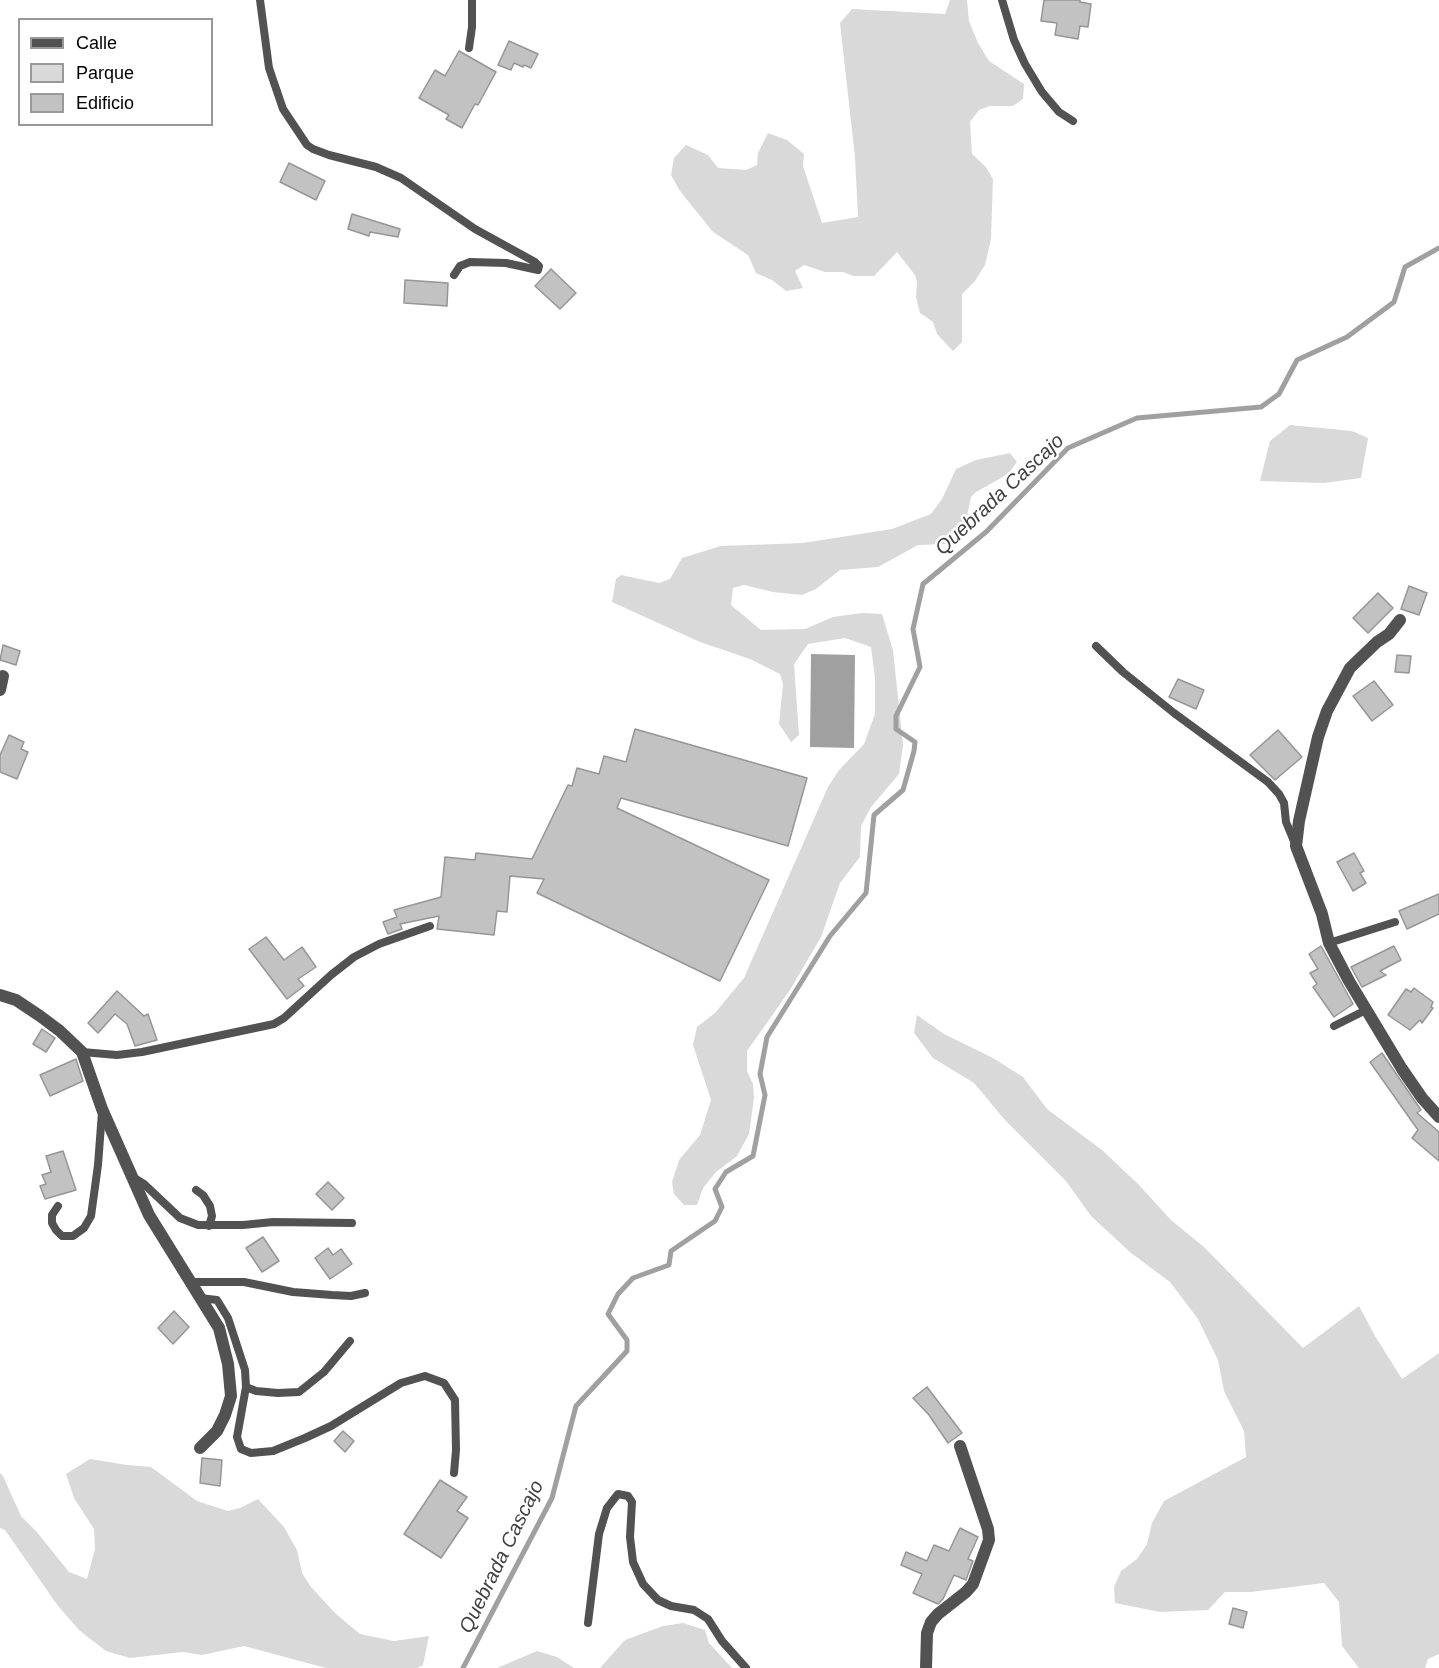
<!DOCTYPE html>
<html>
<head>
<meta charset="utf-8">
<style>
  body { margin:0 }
  #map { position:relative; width:1439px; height:1668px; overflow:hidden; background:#fff; font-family:Arial,sans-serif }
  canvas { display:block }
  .legend { position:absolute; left:18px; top:18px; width:195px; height:108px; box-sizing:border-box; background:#fff; border:2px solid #999; margin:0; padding:8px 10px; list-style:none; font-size:18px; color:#000 }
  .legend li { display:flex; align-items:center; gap:12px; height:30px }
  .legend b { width:30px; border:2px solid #999 }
</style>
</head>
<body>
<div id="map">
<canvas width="1439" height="1668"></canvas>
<ul class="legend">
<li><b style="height:8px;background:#525252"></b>Calle</li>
<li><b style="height:16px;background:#d9d9d9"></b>Parque</li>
<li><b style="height:16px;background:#c2c2c2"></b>Edificio</li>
</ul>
</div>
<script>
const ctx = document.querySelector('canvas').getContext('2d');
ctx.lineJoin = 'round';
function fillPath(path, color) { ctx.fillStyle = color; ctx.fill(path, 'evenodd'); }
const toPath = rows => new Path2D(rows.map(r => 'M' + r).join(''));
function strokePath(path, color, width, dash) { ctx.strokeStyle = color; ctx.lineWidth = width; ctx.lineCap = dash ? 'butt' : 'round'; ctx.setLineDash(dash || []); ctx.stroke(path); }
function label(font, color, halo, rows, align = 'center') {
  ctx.font = font + ' Arial,sans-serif'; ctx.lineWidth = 5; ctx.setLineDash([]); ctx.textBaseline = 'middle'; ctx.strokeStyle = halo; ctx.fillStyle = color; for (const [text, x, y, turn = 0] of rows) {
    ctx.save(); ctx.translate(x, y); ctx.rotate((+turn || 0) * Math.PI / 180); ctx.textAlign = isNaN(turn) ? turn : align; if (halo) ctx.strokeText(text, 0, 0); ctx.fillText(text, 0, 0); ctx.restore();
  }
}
const green = toPath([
  [950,0,967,0,969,21,978,43,989,61,1024,84,1023,99,1013,106,990,106,979,110,970,122,972,154,985,166,993,179,991,239,985,265,975,281,962,294,962,342,953,351,937,334,933,322,920,313,916,297,917,282,915,275,897,252,874,276,853,276,843,272,825,272,804,265,795,271,803,288,786,291,772,280,756,273,748,255,713,232,680,191,671,175,674,158,686,145,708,155,718,168,746,170,757,165,758,153,768,133,787,140,804,154,803,166,822,223,858,217,855,157,840,23,852,9,945,14],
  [1290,425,1352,431,1368,438,1361,478,1324,483,1260,481,1270,441],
  [1010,453,1017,462,1008,474,976,492,971,497,964,530,946,544,918,545,878,567,840,570,816,589,802,595,773,592,744,585,733,588,731,605,761,630,805,629,833,617,862,613,882,614,893,650,903,745,899,774,871,807,861,826,860,857,840,883,821,937,790,990,747,1051,747,1071,753,1084,754,1098,749,1134,737,1156,716,1172,703,1188,697,1205,684,1205,674,1194,672,1182,679,1160,700,1135,711,1100,693,1045,697,1027,715,1013,744,978,828,787,839,770,864,744,875,714,875,678,871,647,845,638,808,644,794,664,799,735,791,742,779,724,783,684,780,674,750,659,700,642,612,602,616,579,621,575,659,583,670,579,682,558,721,546,803,543,892,529,931,514,942,499,956,469,976,460],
  [917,1015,944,1034,993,1058,1023,1077,1047,1109,1102,1150,1139,1185,1171,1220,1204,1247,1303,1348,1359,1306,1375,1336,1402,1379,1439,1353,1439,1654,1428,1659,1425,1668,1359,1668,1342,1646,1339,1602,1324,1583,1251,1592,1225,1592,1208,1610,1160,1612,1115,1603,1114,1587,1121,1571,1137,1559,1147,1544,1152,1523,1164,1501,1246,1457,1244,1431,1224,1391,1218,1360,1198,1319,1170,1282,1131,1253,1091,1216,1066,1181,1005,1120,974,1083,933,1058,914,1033],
  [90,1459,127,1465,151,1467,197,1501,228,1511,240,1508,258,1499,284,1527,297,1550,302,1573,311,1587,336,1614,360,1634,394,1641,429,1636,423,1665,417,1668,326,1668,244,1646,202,1655,183,1652,130,1658,106,1651,80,1631,58,1606,5,1530,0,1528,0,1473,3,1476,21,1516,36,1531,69,1572,87,1579,95,1549,94,1529,74,1498,66,1474],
  [683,1623,705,1630,709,1643,732,1668,600,1668,625,1640,663,1626],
  [537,1651,557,1657,574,1668,497,1668]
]);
const water = toPath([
  [811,654,855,655,854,748,810,747]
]);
const stream = toPath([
  [463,1668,552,1498,576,1406,627,1351,627,1340,608,1314,618,1294,633,1278,669,1265,671,1251,715,1221,722,1207,715,1189,726,1172,753,1156,765,1095,760,1074,767,1037,830,936,866,893,874,815,903,790,914,751,915,742,896,729,896,716,920,667,913,629,923,584,986,532,1068,448,1137,418,1261,407,1279,394,1297,360,1347,337,1394,302,1405,267,1439,248]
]);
const building = toPath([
  [1044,0,1080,0,1080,2,1091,4,1088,27,1080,26,1078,39,1055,35,1057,23,1041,21,1044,0],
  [509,41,538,54,531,68,524,65,523,67,514,63,511,70,498,65,509,41],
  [459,51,496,72,478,105,475,104,462,128,446,119,449,115,419,98,435,70,445,76,459,51],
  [289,163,325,181,316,200,280,182,289,163],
  [352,214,400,229,398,237,370,232,369,236,348,229,352,214],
  [551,269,576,293,560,309,535,286,551,269],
  [405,280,448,283,447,306,404,303,405,280],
  [1409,586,1427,593,1419,615,1401,609,1409,586],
  [1378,593,1393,608,1368,633,1353,618,1378,593],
  [3,645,20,651,16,665,0,660,3,645],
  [1397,655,1411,656,1409,673,1395,672,1397,655],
  [1178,679,1204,690,1196,709,1169,697,1178,679],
  [1374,681,1393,705,1372,721,1353,696,1374,681],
  [635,729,807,778,788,846,621,798,617,808,769,880,720,981,537,893,544,879,510,876,507,912,497,911,494,935,437,929,439,916,400,924,402,929,388,934,383,922,397,917,394,910,441,897,445,857,475,860,476,853,532,859,568,785,572,786,577,768,599,774,604,756,626,762,635,729],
  [1278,730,1302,757,1275,780,1250,755,1278,730],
  [9,735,24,742,21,749,28,752,17,779,0,772,0,755,9,735],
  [1354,853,1364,871,1360,873,1366,883,1353,891,1337,862,1354,853],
  [1439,894,1439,914,1407,929,1399,911,1439,894],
  [266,937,284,960,302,947,316,967,298,979,304,986,287,999,249,949,266,937],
  [1321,946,1353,1004,1334,1017,1313,987,1317,984,1310,973,1318,969,1309,954,1321,946],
  [1394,946,1401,960,1380,971,1386,975,1362,987,1351,967,1394,946],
  [1414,988,1433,1002,1431,1007,1433,1008,1422,1023,1420,1020,1410,1030,1388,1015,1406,989,1411,992,1414,988],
  [117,991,144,1016,148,1014,157,1040,135,1046,127,1024,115,1014,98,1033,88,1023,117,991],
  [42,1029,55,1038,46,1052,33,1044,42,1029],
  [1382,1053,1421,1110,1417,1113,1439,1132,1439,1161,1412,1138,1418,1130,1370,1062,1382,1053],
  [76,1059,83,1081,50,1096,40,1075,76,1059],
  [63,1151,76,1190,45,1199,40,1186,46,1184,42,1175,51,1172,46,1156,63,1151],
  [328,1182,344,1198,332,1210,316,1194,328,1182],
  [263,1237,279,1261,262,1272,246,1248,263,1237],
  [328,1248,333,1255,341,1249,352,1264,330,1279,315,1258,328,1248],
  [174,1311,189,1327,173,1344,158,1328,174,1311],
  [927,1387,962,1433,948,1443,929,1415,913,1398,927,1387],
  [343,1431,354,1441,345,1452,334,1441,343,1431],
  [202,1458,222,1460,220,1486,200,1483,202,1458],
  [440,1480,467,1497,457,1511,468,1518,441,1558,404,1534,440,1480],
  [960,1528,978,1537,968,1559,973,1561,966,1580,954,1575,943,1599,938,1604,913,1593,922,1574,901,1565,906,1552,927,1561,934,1545,949,1551,960,1528],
  [1233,1608,1247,1612,1243,1628,1229,1624,1233,1608]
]);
const lane = toPath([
  [260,0,269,68,283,109,307,145,313,149,329,155,376,167,401,178,475,229,535,262,539,266,538,270,506,263,470,262,460,266,454,275],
  [1002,0,1014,40,1025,64,1042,92,1059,112,1073,121],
  [469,48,472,27,472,0],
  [1096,646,1123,672,1174,713,1268,782,1279,794,1284,803,1286,822,1296,846],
  [1329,943,1395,922],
  [1334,1026,1366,1010],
  [82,1052,117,1055,142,1052,274,1024,284,1018,331,975,354,957,379,944,430,926],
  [131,1176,144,1184,180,1218,198,1225,243,1225,273,1222,352,1223],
  [196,1190,203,1195,210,1206,212,1216,209,1226],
  [58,1206,52,1215,52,1223,56,1230,62,1236,73,1236,84,1228,91,1216,98,1165,102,1112],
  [190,1282,244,1282,293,1292,332,1295,351,1296,365,1293],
  [200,1298,217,1300,228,1318,245,1370,246,1387,237,1437,241,1449,251,1453,273,1451,305,1438,331,1426,401,1383,425,1376,444,1383,455,1400,456,1450,454,1473],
  [246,1387,256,1391,278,1393,299,1392,324,1372,350,1341],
  [588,1623,599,1534,607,1508,618,1494,628,1496,632,1502,630,1537,633,1562,643,1584,658,1600,671,1606,694,1610,708,1619,722,1641,746,1668]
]);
const street = toPath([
  [1400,620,1389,634,1377,642,1350,668,1327,711,1318,737,1299,821,1296,846,1322,914,1329,943,1349,981,1402,1069,1422,1098,1439,1117],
  [0,690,3,676],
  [0,995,16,1000,40,1016,60,1031,82,1052,102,1109,149,1215,219,1328,228,1364,231,1396,225,1415,217,1431,200,1448],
  [926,1668,927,1633,931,1622,938,1614,966,1592,973,1584,989,1540,988,1529,960,1446]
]);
const waterNames = [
  ["Quebrada Cascajo",1000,495,-43],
  ["Quebrada Cascajo",502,1557,-64]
];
fillPath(green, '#d9d9d9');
fillPath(water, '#a0a0a0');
strokePath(stream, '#a0a0a0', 5);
fillPath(building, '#c2c2c2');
strokePath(building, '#969696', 1.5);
strokePath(lane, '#525252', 8);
strokePath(street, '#525252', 12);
label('italic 20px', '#414141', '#fff', waterNames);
</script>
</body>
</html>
